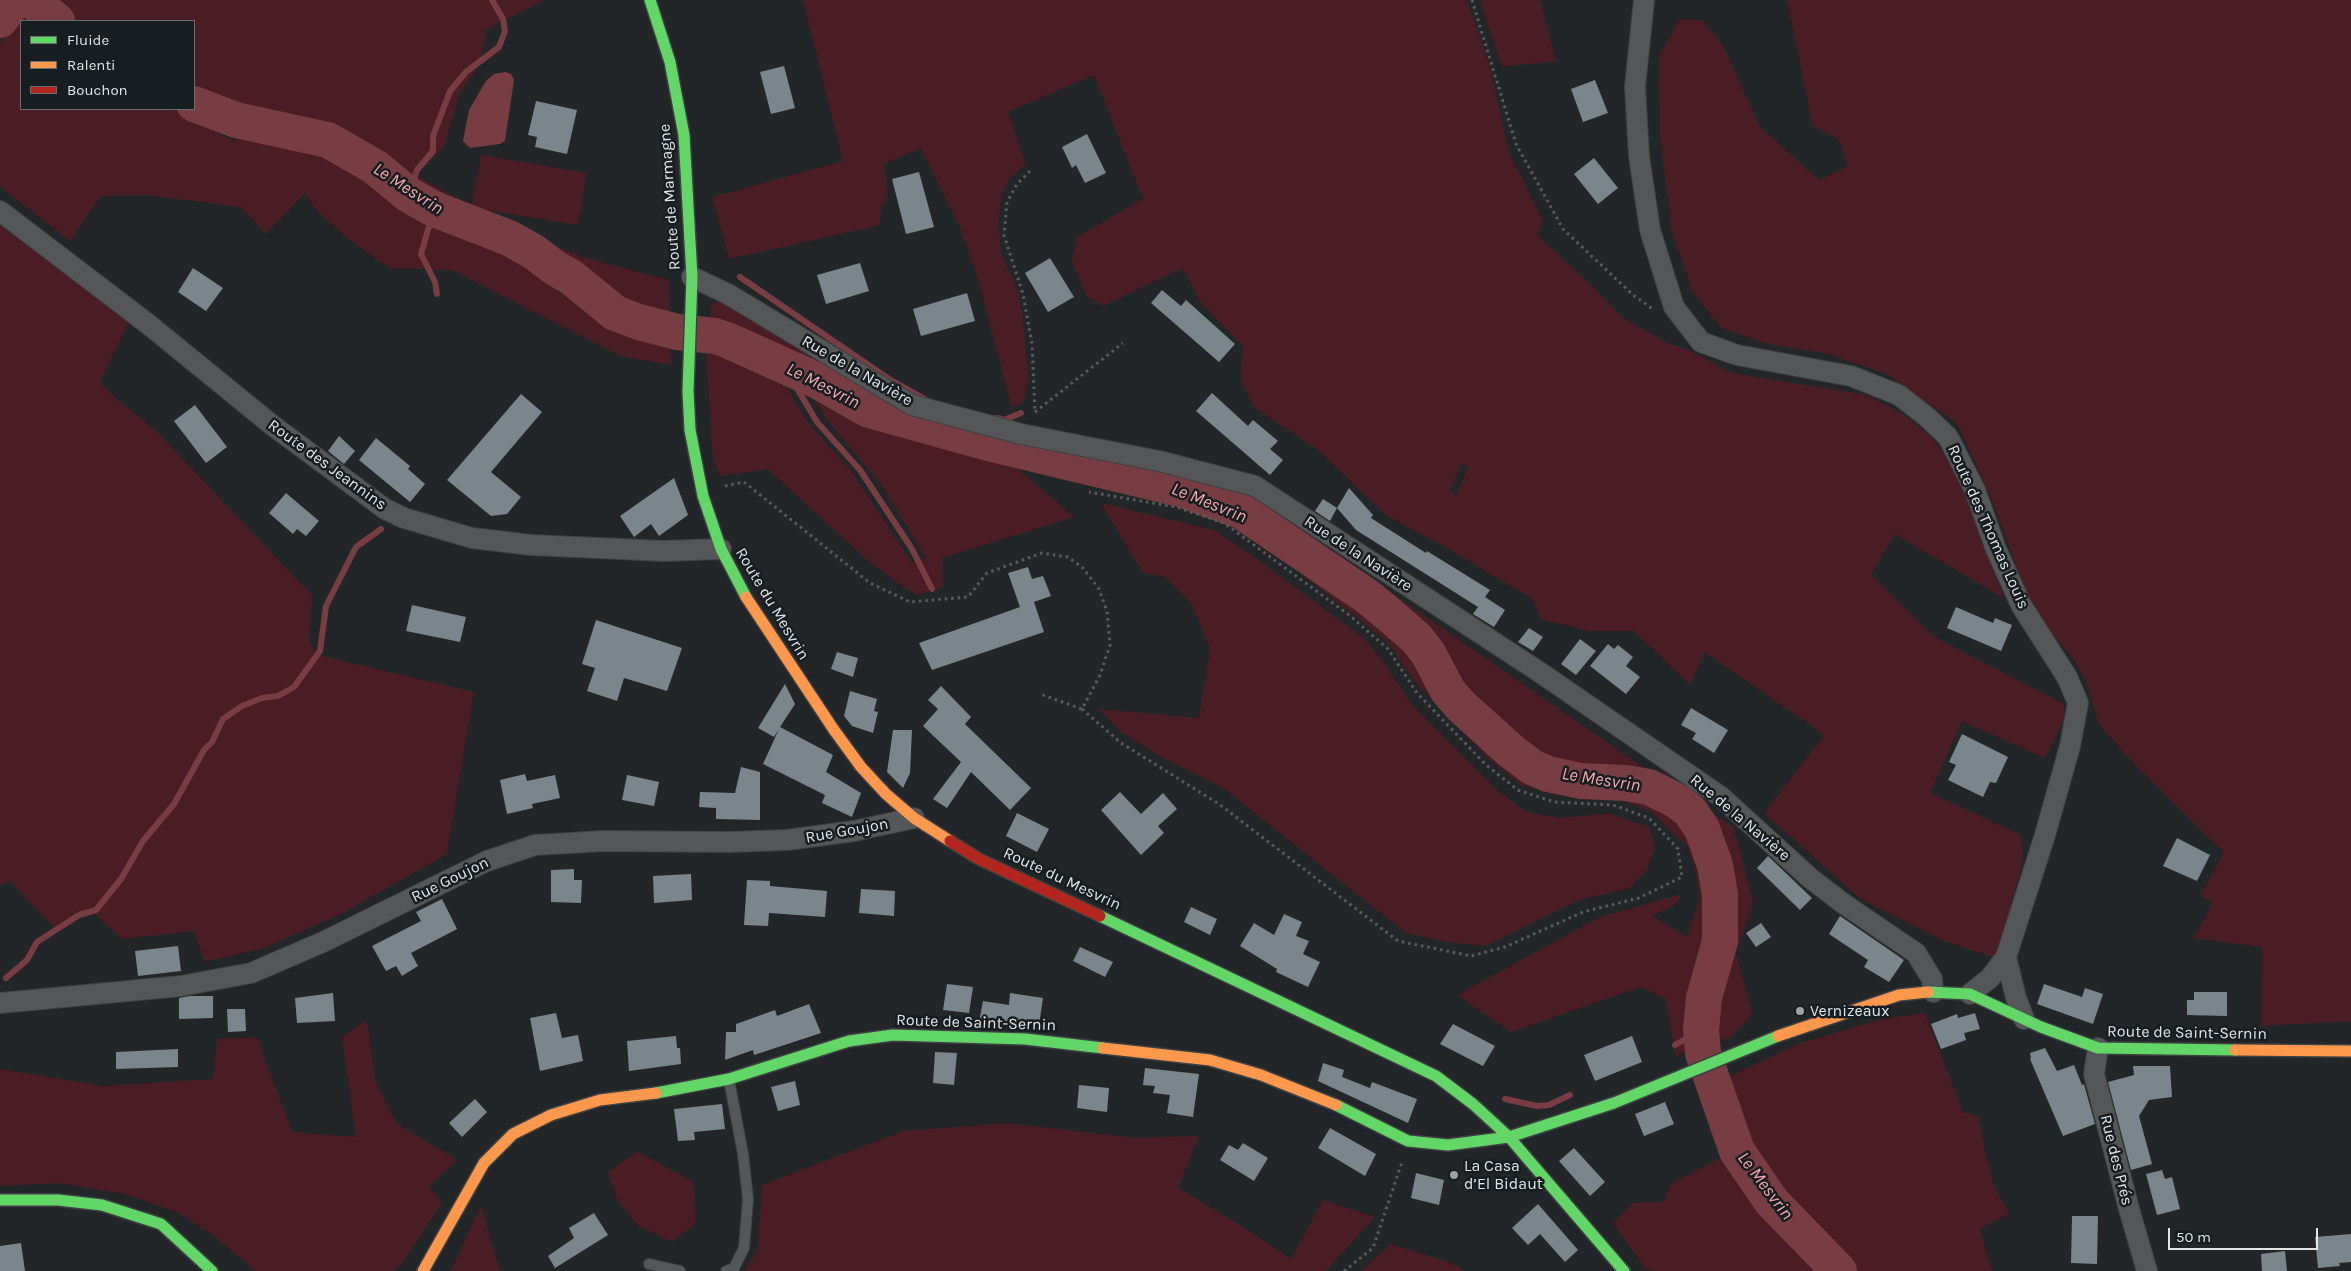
<!DOCTYPE html>
<html>
<head>
<meta charset="utf-8">
<style>
  body { margin:0 }
  #map { position:relative; width:2351px; height:1271px; overflow:hidden; background:#232628; font-family:Karla,sans-serif }
  canvas { display:block }
  .legend { position:absolute; left:20px; top:20px; width:175px; height:90px; box-sizing:border-box; background:#171d21; border:1px solid #686d71; margin:0; padding:6px 9px; list-style:none; font-size:15px; color:#e1e5e8 }
  .legend li { display:flex; align-items:center; gap:10px; height:25px }
  .legend b { width:25px; border:1px solid #686d71 }
  .scale { position:absolute; left:2168px; top:1228px; width:150px; height:22px; box-sizing:border-box; border:2px solid #e1e5e8; border-top:0; padding-left:6px; font-size:15px; line-height:18px; white-space:nowrap; color:#e1e5e8; -webkit-text-stroke:4px #171d21; paint-order:stroke }
</style>
</head>
<body>
<div id="map">
<canvas width="2351" height="1271"></canvas>
<ul class="legend">
<li><b style="height:6px;background:#63d668"></b>Fluide</li>
<li><b style="height:6px;background:#ff974d"></b>Ralenti</li>
<li><b style="height:6px;background:#b3261e"></b>Bouchon</li>
</ul>
<div class="scale">50 m</div>
</div>
<script>
const ctx = document.querySelector('canvas').getContext('2d');
ctx.lineJoin = 'round';
function fillPath(path, color) { ctx.fillStyle = color; ctx.fill(path, 'evenodd'); }
const toPath = rows => new Path2D(rows.map(r => 'M' + r).join(''));
function strokePath(path, color, width, dash) { ctx.strokeStyle = color; ctx.lineWidth = width; ctx.lineCap = dash ? 'butt' : 'round'; ctx.setLineDash(dash || []); ctx.stroke(path); }
function label(font, color, halo, rows, align = 'center') {
  ctx.font = font + ' Karla,sans-serif'; ctx.lineWidth = 5; ctx.setLineDash([]); ctx.textBaseline = 'middle'; ctx.strokeStyle = halo; ctx.fillStyle = color; for (const [text, x, y, turn = 0] of rows) {
    ctx.save(); ctx.translate(x, y); ctx.rotate((+turn || 0) * Math.PI / 180); ctx.textAlign = isNaN(turn) ? turn : align; if (halo) ctx.strokeText(text, 0, 0); ctx.fillText(text, 0, 0); ctx.restore();
  }
}
const green = toPath([
  [54,0,544,0,487,29,479,66,460,93,444,147,415,175,472,207,481,155,587,173,578,225,474,208,524,234,589,259,669,280,671,365,621,356,453,270,390,268,350,240,316,210,305,193,266,234,241,207,147,195,101,196,70,241,0,186,0,44,22,10,39,21,21,21,21,109,172,109,233,141,267,111,212,94,194,86,194,21,77,21],
  [803,0,1467,0,1489,64,1509,153,1543,220,1537,235,1592,286,1624,319,1666,342,1692,352,1731,373,1867,395,1903,414,1932,438,1959,476,2004,598,1895,534,1871,575,1934,637,2064,704,2064,721,2045,758,1962,721,1930,793,2021,835,2023,861,1996,958,1942,940,1861,899,1764,813,1825,735,1705,652,1690,684,1634,631,1589,631,1541,619,1532,598,1435,541,1387,516,1318,450,1254,407,1241,380,1243,346,1200,302,1183,268,1103,306,1087,296,1072,262,1077,237,1143,199,1094,75,1008,112,1026,164,1010,178,1002,194,998,221,1001,253,1019,294,1024,330,1028,377,1024,402,1012,407,977,276,959,225,921,148,884,164,888,195,881,207,880,225,729,259,713,197,843,161],
  [1461,464,1468,467,1457,494,1450,492],
  [1480,0,1540,0,1556,61,1502,67],
  [1787,0,2351,0,2351,1021,2261,1026,2262,947,2194,938,2213,903,2201,895,2224,852,2136,766,2099,724,2087,683,2073,658,2032,610,1993,502,1957,423,1887,374,1824,353,1769,344,1721,328,1693,292,1672,231,1660,135,1659,56,1680,19,1703,21,1723,45,1760,127,1819,180,1848,166,1839,139,1813,126],
  [0,225,129,322,100,382,113,396,156,431,312,595,309,643,318,655,474,692,447,854,343,913,264,948,205,962,194,931,122,939,89,908,57,930,10,881,0,885],
  [724,300,812,357,889,407,726,329,710,324,712,304],
  [722,347,778,373,808,423,852,472,912,563,926,558,881,484,824,416,804,381,851,419,924,443,989,454,1017,468,1074,517,942,558,943,587,916,595,872,564,768,469,720,476,713,458,706,354],
  [1101,503,1214,530,1253,556,1366,640,1384,663,1413,706,1498,791,1527,812,1561,818,1610,813,1629,821,1648,826,1655,847,1647,870,1630,888,1579,900,1486,946,1448,942,1406,933,1225,789,1160,756,1122,732,1099,709,1199,718,1210,648,1191,603,1164,576,1143,573],
  [1243,528,1254,529,1356,600,1420,654,1435,687,1454,708,1515,760,1541,776,1587,787,1633,791,1686,819,1699,842,1712,902,1709,940,1698,982,1692,1047,1676,1057,1666,999,1640,987,1511,1032,1458,995,1598,918,1682,894,1674,905,1652,916,1687,937,1700,898,1696,873,1688,847,1653,813,1617,798,1556,795,1521,785,1490,760,1417,684,1388,642],
  [1356,579,1371,579,1650,772,1631,774,1573,769,1538,760,1487,720,1458,694,1448,673,1424,639],
  [1707,809,1734,828,1753,903,1736,953,1752,1014,1732,1036,1713,1043,1720,971,1736,953,1725,860],
  [1925,1013,1963,1112,1979,1117,1986,1156,1995,1188,2009,1214,1980,1229,1992,1271,1655,1271,1645,1268,1613,1223,1633,1203,1664,1202,1670,1185,1726,1155,1698,1091,1801,1043,1883,1019],
  [367,1020,375,1080,396,1123,457,1160,429,1186,442,1203,401,1265,393,1271,256,1271,212,1234,177,1212,125,1194,60,1183,0,1186,0,1069,103,1086,213,1079,217,1039,257,1037,292,1132,356,1137,342,1037],
  [1008,1123,1136,1138,1199,1136,1178,1188,1243,1227,1291,1259,1323,1200,1375,1217,1326,1271,744,1271,758,1251,762,1185,904,1131],
  [638,1152,693,1182,696,1223,672,1242,638,1226,617,1199,608,1172],
  [481,1205,500,1271,451,1271],
  [1391,1244,1451,1263,1465,1271,1361,1271]
]);
const water = toPath([
  [505,72,511,74,514,80,505,141,500,144,470,148,463,141,469,110,486,81,494,74]
]);
const stream = toPath([
  [409,195,417,170,433,151,433,136,450,91,466,72,499,47,505,31,503,19,492,0],
  [434,209,421,254,435,282,437,294],
  [740,277,889,379,925,399],
  [783,365,817,422,860,470,912,549,932,589],
  [997,418,1004,420,1021,413],
  [6,978,27,960,37,942,79,915,96,910,121,879,143,841,174,804,204,750,212,742,223,719,242,706,262,698,278,696,294,687,320,651,326,606,356,547,381,529],
  [1675,1045,1701,1030],
  [1505,1099,1537,1106,1549,1105,1570,1095]
]);
const river = toPath([
  [31,0,57,21],
  [0,20,15,0],
  [194,104,236,120,328,140,375,167,409,195,434,209,509,238,534,252,555,268,571,277,615,313,639,322,677,332,715,336,727,340,818,381,869,410,988,443,1180,489,1241,511,1368,597,1391,616,1417,639,1428,653,1448,691,1461,706,1511,751,1532,767,1548,774,1581,781,1626,783,1649,787,1677,801,1690,811,1702,829,1715,865,1720,895,1720,941,1704,998,1701,1030,1703,1053,1737,1151,1772,1202,1839,1271]
]);
const building = toPath([
  [784,66,795,108,771,114,760,72],
  [1595,80,1608,113,1583,122,1571,89],
  [536,101,577,110,567,154,535,147,537,137,528,135],
  [1087,134,1106,173,1085,183,1076,165,1072,168,1062,147],
  [1594,158,1618,188,1598,204,1574,174],
  [919,172,934,227,906,234,892,179],
  [1050,258,1074,297,1048,312,1025,273],
  [860,263,869,291,826,304,817,275],
  [193,268,223,288,206,311,178,292],
  [1162,290,1181,306,1186,300,1235,344,1219,362,1151,303],
  [967,293,975,321,921,336,913,309],
  [1212,393,1248,426,1253,420,1278,441,1270,449,1283,460,1270,475,1196,411],
  [521,394,542,412,491,472,521,497,507,514,491,516,447,480],
  [195,405,227,447,206,463,174,421],
  [339,436,355,451,344,464,328,451],
  [376,438,410,466,408,469,425,484,410,502,359,460],
  [674,478,688,515,659,536,651,524,634,537,620,516],
  [1349,488,1373,515,1371,518,1426,553,1427,551,1490,590,1485,597,1505,610,1494,627,1473,614,1478,607,1356,530,1337,508],
  [286,493,319,521,306,536,297,529,293,534,269,513],
  [1323,499,1337,508,1330,521,1315,511],
  [1028,567,1032,579,1043,576,1051,596,1034,602,1044,632,932,670,919,643,1020,607,1008,573],
  [412,605,466,617,460,642,406,631],
  [1956,607,1993,623,1995,618,2012,625,2001,651,1947,628],
  [596,620,682,648,667,691,624,678,617,701,587,691,595,668,582,664],
  [1529,628,1543,637,1533,651,1518,642],
  [1580,639,1596,651,1576,675,1561,664],
  [1608,644,1614,649,1618,645,1633,657,1626,666,1640,677,1626,694,1590,666],
  [837,652,858,658,853,677,831,669],
  [785,684,795,704,780,727,833,755,826,772,861,793,852,817,822,803,825,795,763,764,779,729,774,737,758,728],
  [941,686,971,717,965,724,1031,788,1010,810,971,772,947,808,933,799,961,762,923,726,938,709,928,700],
  [850,691,877,699,874,711,878,712,873,733,852,726,844,716],
  [1691,708,1728,730,1714,753,1692,739,1696,733,1681,725],
  [893,730,912,730,910,773,903,788,887,772],
  [1962,734,2008,757,1996,783,1990,782,1983,797,1948,780,1956,765,1949,762],
  [741,767,760,772,760,820,716,819,716,808,699,807,700,792,735,793],
  [525,774,527,781,555,775,560,798,532,804,533,808,507,814,500,780],
  [627,775,659,782,654,806,622,800],
  [1120,792,1141,814,1163,793,1177,809,1158,826,1164,833,1141,855,1101,810],
  [1017,813,1049,829,1037,852,1006,836],
  [2177,838,2210,855,2197,881,2163,866],
  [1768,856,1812,898,1800,910,1757,868],
  [574,869,574,880,582,880,581,903,551,902,551,870],
  [691,874,692,900,654,903,653,876],
  [747,880,770,881,770,886,827,891,825,917,769,913,768,926,744,925],
  [861,889,895,891,894,916,859,913],
  [442,899,457,929,411,953,418,966,402,976,396,966,386,971,372,946,421,921,416,912],
  [1191,907,1217,919,1210,935,1184,922],
  [1284,914,1302,922,1296,936,1309,941,1303,954,1320,962,1308,987,1276,972,1277,969,1240,946,1254,923,1274,935],
  [1840,916,1904,960,1889,982,1864,967,1868,960,1829,934],
  [1761,923,1771,937,1756,947,1746,933],
  [178,946,181,971,138,976,135,951],
  [1080,947,1113,962,1105,977,1073,961],
  [947,984,973,987,969,1013,943,1010],
  [2044,984,2082,997,2085,988,2103,994,2093,1024,2037,1004],
  [2194,992,2227,992,2227,1016,2187,1015,2187,1000,2194,1000],
  [333,993,335,1021,297,1023,295,998],
  [1010,993,1043,998,1039,1025,1003,1021,979,1022,983,1001,1009,1005],
  [190,996,213,996,213,1018,179,1019,179,998],
  [809,1004,821,1033,754,1055,753,1050,725,1060,726,1032,736,1032,736,1024,775,1010,777,1016],
  [227,1009,245,1009,246,1031,228,1032],
  [556,1013,562,1038,578,1035,583,1061,540,1071,530,1018],
  [1975,1013,1980,1029,1964,1033,1966,1040,1941,1049,1931,1024,1957,1014,1958,1018],
  [1453,1024,1495,1046,1483,1066,1440,1044],
  [676,1036,677,1048,680,1048,681,1064,629,1071,627,1041],
  [1632,1036,1642,1062,1595,1081,1584,1055],
  [2045,1048,2057,1071,2074,1065,2082,1085,2084,1084,2085,1088,2095,1124,2063,1136,2030,1059,2031,1058,2030,1053],
  [178,1049,178,1067,116,1069,116,1052],
  [935,1052,957,1053,954,1085,933,1083],
  [1323,1063,1344,1070,1342,1077,1370,1088,1372,1082,1417,1099,1408,1123,1318,1081],
  [2133,1066,2170,1066,2172,1097,2149,1100,2139,1116,2152,1164,2131,1170,2108,1082,2134,1075],
  [1145,1068,1199,1074,1193,1117,1167,1113,1170,1095,1153,1093,1155,1086,1143,1085],
  [795,1081,800,1105,778,1111,771,1087],
  [1079,1085,1109,1088,1107,1112,1077,1108],
  [475,1099,487,1112,462,1137,449,1123],
  [1665,1102,1674,1124,1644,1136,1635,1114],
  [722,1104,725,1129,694,1132,695,1140,678,1141,674,1109],
  [1330,1128,1376,1154,1365,1176,1318,1148],
  [1243,1143,1268,1158,1254,1181,1220,1160,1229,1145,1238,1150],
  [1574,1148,1605,1182,1590,1196,1559,1161],
  [2162,1170,2165,1179,2172,1177,2180,1209,2157,1215,2146,1174],
  [1416,1173,1444,1180,1439,1205,1411,1198],
  [1538,1204,1578,1250,1565,1262,1540,1234,1528,1245,1512,1228],
  [594,1213,608,1235,555,1268,548,1256,574,1238,569,1228],
  [2072,1216,2098,1216,2097,1264,2071,1263],
  [2351,1234,2351,1262,2339,1263,2340,1266,2318,1268,2315,1237],
  [21,1243,25,1271,0,1271,0,1246],
  [2285,1251,2287,1271,2262,1271,2261,1254]
]);
const path = toPath([
  [1472,0,1516,144,1563,229,1633,295,1654,310],
  [1030,171,1017,184,1007,202,1004,235,1023,294,1032,344,1035,412],
  [1035,412,1123,343],
  [725,486,744,482,870,583,910,602,968,597,987,573,1042,553,1068,557,1083,568,1099,589,1107,611,1110,645,1100,675,1082,709,1040,694],
  [1082,709,1121,743,1219,804,1398,941,1471,956,1505,947,1583,912,1639,898,1682,877,1678,849,1649,818,1613,805,1554,802,1518,790,1486,765,1417,693,1388,649,1349,615,1224,523,1176,507,1089,492],
  [1344,1271,1373,1248,1402,1162]
]);
const lane = toPath([
  [649,1264,680,1271],
  [726,1271,734,1268,744,1248,748,1199,743,1154,729,1080]
]);
const street = toPath([
  [1644,0,1635,87,1639,156,1650,230,1674,307,1701,342,1737,355,1851,376,1899,395,1927,417,1948,437,1975,490,1996,549,2021,605,2067,677,2078,703,2070,746,2045,835,2006,957,1990,978,1970,994],
  [0,211,148,324,272,425,385,509,404,518,472,538,531,545,664,551,721,549],
  [692,277,728,294,912,405,1021,434,1159,461,1255,486,1538,671,1720,796,1810,878,1844,904,1916,953,1932,979,1933,992],
  [2006,957,2016,998,2024,1019],
  [0,1003,181,986,251,973,323,942,487,861,535,845,603,841,730,842,787,840,854,831,914,818],
  [2098,1048,2094,1074,2129,1209,2147,1271]
]);
const fast = toPath([
  [650,0,670,62,684,135,692,277,688,391,690,430,703,496,721,549,746,597],
  [1100,916,1436,1076,1473,1104,1509,1137,1624,1271],
  [1928,992,1970,994,2041,1027,2098,1048,2235,1050],
  [656,1093,729,1079,849,1041,893,1035,1025,1039,1103,1048],
  [1336,1105,1408,1141,1448,1145,1509,1137,1614,1103,1778,1036],
  [0,1200,58,1200,102,1205,161,1224,212,1271]
]);
const slow = toPath([
  [746,597,834,730,861,767,886,794,914,818,950,841],
  [1778,1036,1899,995,1928,992],
  [1103,1048,1210,1060,1261,1075,1336,1105],
  [2235,1050,2351,1051],
  [423,1271,484,1163,513,1134,551,1115,600,1100,656,1093]
]);
const jam = toPath([
  [950,841,979,859,1100,916]
]);
const markers = [
  [1800,1011,5,"#9ea2a5"],
  [1454,1175,5,"#9ea2a5"]
];
const streetNames = [
  ["Route de Marmagne",670,197,-94],
  ["Rue de la Navière",857,371,30],
  ["Route des Jeannins",327,465,36],
  ["Route des Thomas Louis",1988,527,66],
  ["Rue de la Navière",1358,554,33],
  ["Route du Mesvrin",772,604,59],
  ["Rue de la Navière",1740,818,40],
  ["Rue Goujon",847,831,-10],
  ["Route du Mesvrin",1062,879,25],
  ["Rue Goujon",450,880,-26],
  ["Route de Saint-Sernin",976,1023,2],
  ["Route de Saint-Sernin",2187,1033,1],
  ["Rue des Prés",2116,1160,76]
];
const poiNames = [
  ["Vernizeaux",1810,1011],
  ["La Casa",1464,1166],
  ["d’El Bidaut",1464,1184]
];
const waterNames = [
  ["Le Mesvrin",408,189,33],
  ["Le Mesvrin",823,386,27],
  ["Le Mesvrin",1209,503,22],
  ["Le Mesvrin",1601,780,9],
  ["Le Mesvrin",1765,1186,53]
];
fillPath(green, '#4a1d24');
fillPath(water, '#773d43');
strokePath(stream, '#773d43', 6);
strokePath(river, '#773d43', 36);
fillPath(building, '#7a868c');
strokePath(lane, '#3e4142', 12);
strokePath(street, '#3e4142', 22);
strokePath(fast, '#3e4142', 14);
strokePath(slow, '#3e4142', 14);
strokePath(jam, '#3e4142', 14);
strokePath(path, '#595b5c', 3, [2.5, 4]);
strokePath(lane, '#555657', 10);
strokePath(street, '#555657', 20);
strokePath(fast, '#63d668', 11);
strokePath(slow, '#ff974d', 11);
strokePath(jam, '#b3261e', 11);
for (const [x, y, r, color] of markers) { const dot = new Path2D(); dot.arc(x, y, r, 0, 2 * Math.PI); ctx.fillStyle = color; ctx.fill(dot); strokePath(dot, '#171d21', 2); }
label('16px', '#e1e5e8', '#171d21', streetNames);
label('16px', '#e1e5e8', '#171d21', poiNames, 'left');
label('italic 18px', '#f7a8ae', '#171d21', waterNames);
</script>
</body>
</html>
